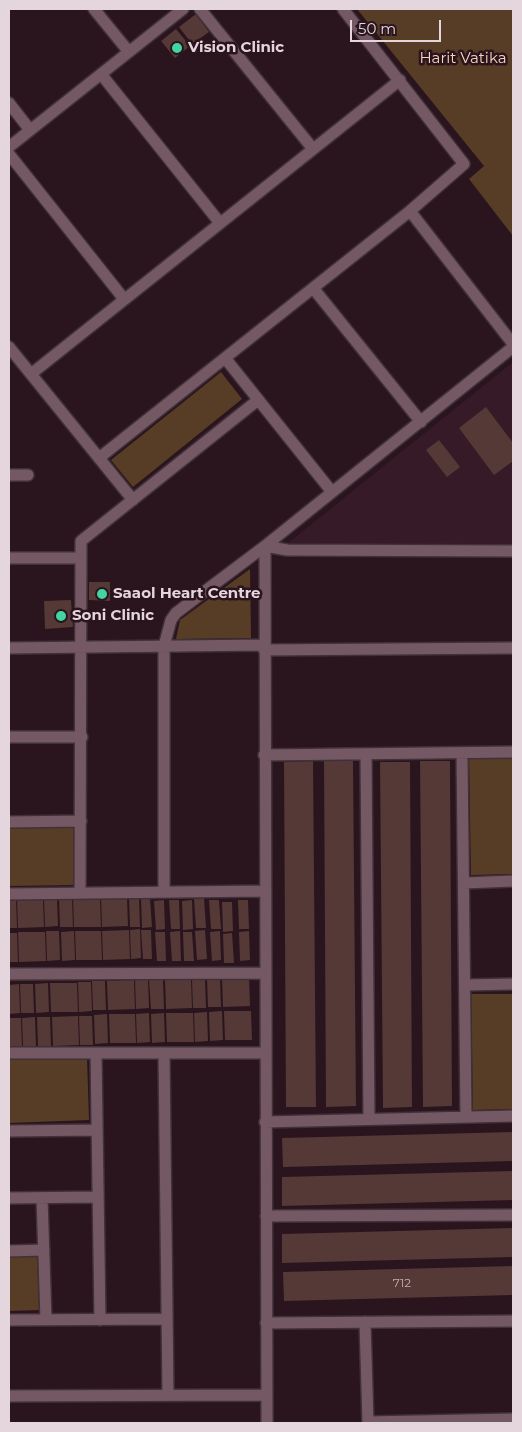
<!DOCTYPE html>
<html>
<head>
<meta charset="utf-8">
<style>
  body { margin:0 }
  #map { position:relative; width:522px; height:1432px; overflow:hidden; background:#2a141e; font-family:Montserrat,sans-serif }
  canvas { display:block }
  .frame { position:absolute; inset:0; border:10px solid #e5d5dc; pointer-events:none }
  .scale { position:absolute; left:350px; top:20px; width:91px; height:22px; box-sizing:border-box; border:2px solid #e5d5dc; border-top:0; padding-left:6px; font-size:15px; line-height:18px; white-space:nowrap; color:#e5d5dc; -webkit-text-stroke:4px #2a141e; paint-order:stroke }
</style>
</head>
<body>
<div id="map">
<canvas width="522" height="1432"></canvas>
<div class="frame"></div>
<div class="scale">50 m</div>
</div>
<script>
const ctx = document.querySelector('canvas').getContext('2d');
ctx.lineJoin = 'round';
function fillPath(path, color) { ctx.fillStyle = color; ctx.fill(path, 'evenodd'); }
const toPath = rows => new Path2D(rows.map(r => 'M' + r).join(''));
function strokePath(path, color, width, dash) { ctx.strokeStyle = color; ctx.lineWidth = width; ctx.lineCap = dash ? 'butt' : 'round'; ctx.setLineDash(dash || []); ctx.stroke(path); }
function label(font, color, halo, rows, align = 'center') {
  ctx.font = font + ' Montserrat,sans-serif'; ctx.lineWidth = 5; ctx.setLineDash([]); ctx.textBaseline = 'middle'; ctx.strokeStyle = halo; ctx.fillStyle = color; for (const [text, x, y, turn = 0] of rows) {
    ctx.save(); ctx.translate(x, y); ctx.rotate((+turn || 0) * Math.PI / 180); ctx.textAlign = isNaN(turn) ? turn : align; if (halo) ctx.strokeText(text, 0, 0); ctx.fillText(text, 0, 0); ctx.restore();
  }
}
const built = toPath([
  [513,362,513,544,288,543]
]);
const green = toPath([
  [357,9,513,9,513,236,469,179,484,166],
  [221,372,242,399,133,487,111,460],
  [250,569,251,638,176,639,180,620],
  [513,758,513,874,471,875,469,759],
  [75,825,75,885,9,886,9,826],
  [471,994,513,994,513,1109,473,1110],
  [87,1058,89,1120,9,1123,9,1060],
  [38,1255,39,1310,9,1311,9,1256]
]);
const building = toPath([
  [196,14,209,32,192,44,179,27],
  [176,29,190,46,175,58,161,41],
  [486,407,513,443,513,461,494,475,459,428],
  [439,440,460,467,447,477,426,450],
  [89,582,110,582,110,601,89,600],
  [71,600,73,627,45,629,44,601],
  [313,761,316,1107,286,1107,284,762],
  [324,761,353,761,356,1106,326,1107],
  [420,761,450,761,452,1106,423,1107],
  [380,762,410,762,412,1107,383,1108],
  [57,897,58,926,45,927,44,898],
  [73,897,100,898,101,927,74,927],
  [101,897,127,897,128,926,102,927],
  [43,898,44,927,18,928,17,899],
  [59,898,72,898,73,927,60,927],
  [129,898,139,898,140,927,130,927],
  [141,898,150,898,152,927,142,928],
  [204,898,206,928,196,928,194,899],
  [9,899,16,899,17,928,9,928],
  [164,900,165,929,156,930,154,901],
  [169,900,179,900,180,929,171,929],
  [192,900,193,929,183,930,182,901],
  [209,900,219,900,221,929,211,929],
  [238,900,248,900,249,929,239,929],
  [222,902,232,902,233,931,223,932],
  [140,929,141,958,131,959,130,930],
  [129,930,130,959,103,960,102,931],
  [141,930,151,930,152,959,143,959],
  [205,930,207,959,197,960,195,931],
  [46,931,59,931,60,960,47,961],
  [74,931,75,960,62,961,61,932],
  [75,931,101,931,102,960,76,960],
  [180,931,181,961,172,961,170,932],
  [220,931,221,960,212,961,210,932],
  [249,931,250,960,240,961,239,932],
  [18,932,45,932,46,961,19,962],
  [155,932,165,932,166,961,157,961],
  [183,932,192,932,194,961,184,961],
  [9,933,17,933,18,962,9,962],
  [232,933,234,963,224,963,223,934],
  [249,977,250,1006,223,1007,222,978],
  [207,978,220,978,221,1007,208,1007],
  [148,979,149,1008,136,1009,135,980],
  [191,979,192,1008,166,1009,165,980],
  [192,979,205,979,206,1008,193,1008],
  [134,980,135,1009,108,1010,107,981],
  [149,980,163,980,164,1009,151,1009],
  [92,981,105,981,106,1010,93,1010],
  [78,982,91,982,92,1011,79,1012],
  [48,983,49,1012,36,1013,35,984],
  [50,983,77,983,78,1012,51,1012],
  [19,984,20,1013,9,1014,9,985],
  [20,984,33,984,34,1013,21,1013],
  [222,1011,223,1040,210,1041,209,1012],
  [224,1011,251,1011,252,1040,225,1040],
  [207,1012,208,1041,195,1042,194,1013],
  [149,1013,150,1042,137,1043,136,1014],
  [164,1013,165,1042,152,1043,151,1014],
  [166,1013,193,1013,194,1042,167,1042],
  [107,1014,108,1043,95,1044,94,1015],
  [109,1014,135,1014,136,1043,110,1043],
  [78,1016,79,1045,53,1046,52,1017],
  [79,1016,92,1016,93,1045,80,1045],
  [35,1017,36,1046,23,1047,22,1018],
  [37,1017,50,1017,51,1046,38,1046],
  [9,1018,21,1018,22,1047,9,1047],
  [513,1132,513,1161,283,1167,282,1138],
  [513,1171,513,1200,282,1206,282,1177],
  [513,1228,513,1257,282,1263,282,1234],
  [513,1266,513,1295,284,1301,283,1272]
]);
const street = toPath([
  [94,9,129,52],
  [200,9,313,149],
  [101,74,220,223],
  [9,103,30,130],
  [9,147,183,9],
  [9,154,124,299],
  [410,211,513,344],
  [313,288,421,422],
  [9,347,133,500],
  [225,358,332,492],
  [31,374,400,80],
  [99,458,410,211,464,164,343,9],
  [9,475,28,475],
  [9,558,81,558],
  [9,648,264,645],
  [264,650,513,648],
  [9,737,82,737],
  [462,753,466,1117],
  [366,754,369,1119],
  [264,755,513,752],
  [9,822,81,821],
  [464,883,513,881],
  [164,892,164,646,171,620,176,613,265,546,287,550,513,551],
  [80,893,81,541,258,400],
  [9,894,264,891],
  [9,974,264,973],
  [465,985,513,984],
  [9,1053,265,1053],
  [96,1053,100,1320],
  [164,1053,168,1395],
  [265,1122,513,1116],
  [9,1131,97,1130],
  [9,1198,98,1197],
  [42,1198,46,1320],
  [266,1216,513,1215],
  [9,1251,44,1250],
  [9,1320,167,1319],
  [365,1322,368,1423],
  [266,1323,513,1321],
  [9,1396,267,1395],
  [368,1422,513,1419],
  [267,1423,265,546,513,347]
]);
const markers = [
  [177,48,6,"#42d4a1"],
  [102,594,6,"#42d4a1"],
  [61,616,6,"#42d4a1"]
];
const numberNames = [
  ["712",402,1283]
];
const poiNames = [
  ["Vision Clinic",188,48],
  ["Saaol Heart Centre",113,594],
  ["Soni Clinic",72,616]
];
const parkNames = [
  ["Harit Vatika",463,59]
];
fillPath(built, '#371a27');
fillPath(green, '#573d26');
fillPath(building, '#543936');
strokePath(street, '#403037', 14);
strokePath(street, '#745964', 11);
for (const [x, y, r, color] of markers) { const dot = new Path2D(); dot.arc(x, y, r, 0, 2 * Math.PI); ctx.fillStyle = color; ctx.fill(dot); strokePath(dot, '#2a141e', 2); }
label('12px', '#c1aeb2', null, numberNames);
label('bold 15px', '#e5d5dc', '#2a141e', poiNames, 'left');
label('15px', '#f9d5b8', '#2a141e', parkNames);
</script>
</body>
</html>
